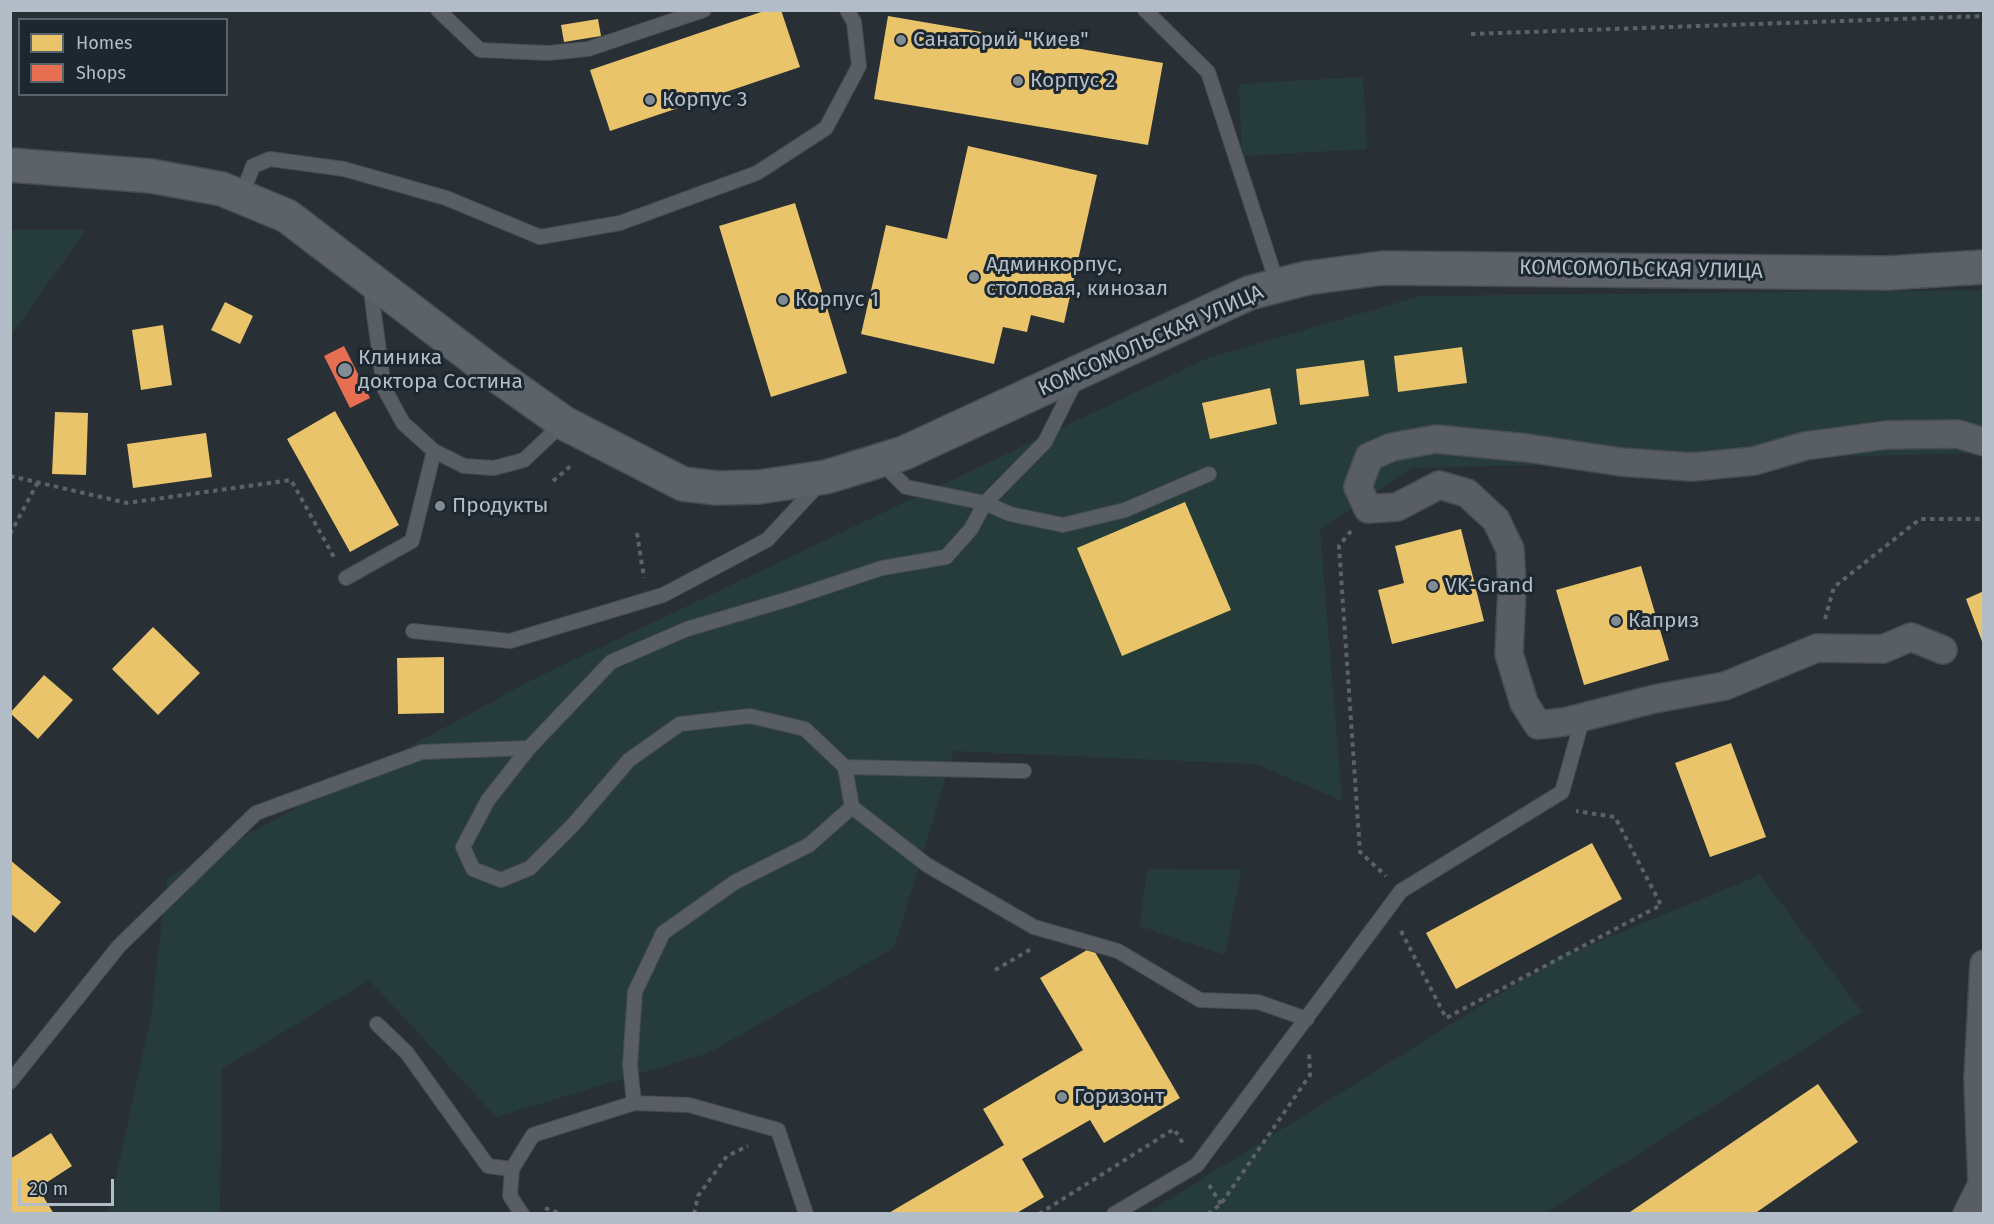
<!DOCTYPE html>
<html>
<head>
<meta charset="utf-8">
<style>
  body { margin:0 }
  #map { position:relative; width:1994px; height:1224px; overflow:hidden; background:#293035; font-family:"Fira Sans",sans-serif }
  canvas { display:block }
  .frame { position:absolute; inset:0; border:12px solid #b2bdc7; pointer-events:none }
  .legend { position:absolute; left:18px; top:18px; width:210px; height:78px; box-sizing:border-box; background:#1c2730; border:2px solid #58636c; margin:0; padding:8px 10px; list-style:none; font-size:18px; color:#b2bdc7 }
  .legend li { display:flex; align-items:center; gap:12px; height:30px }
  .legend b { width:30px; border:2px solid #58636c }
  .scale { position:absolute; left:18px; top:1179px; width:96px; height:27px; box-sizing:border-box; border:3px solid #b2bdc7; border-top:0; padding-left:8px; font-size:18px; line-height:21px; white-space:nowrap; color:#b2bdc7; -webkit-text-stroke:4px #1c2730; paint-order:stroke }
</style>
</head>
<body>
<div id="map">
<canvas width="1994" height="1224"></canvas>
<div class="frame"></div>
<ul class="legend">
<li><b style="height:16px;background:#e9c46a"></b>Homes</li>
<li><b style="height:16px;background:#e76f51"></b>Shops</li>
</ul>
<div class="scale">20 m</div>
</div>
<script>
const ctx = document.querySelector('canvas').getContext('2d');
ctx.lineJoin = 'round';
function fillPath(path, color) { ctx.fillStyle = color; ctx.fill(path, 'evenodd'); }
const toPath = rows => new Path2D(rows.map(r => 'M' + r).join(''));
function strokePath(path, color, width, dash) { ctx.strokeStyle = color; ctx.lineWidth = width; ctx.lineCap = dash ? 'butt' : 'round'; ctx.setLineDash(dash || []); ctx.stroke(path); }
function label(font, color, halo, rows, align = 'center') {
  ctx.font = font + ' "Fira Sans",sans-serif'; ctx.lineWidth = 6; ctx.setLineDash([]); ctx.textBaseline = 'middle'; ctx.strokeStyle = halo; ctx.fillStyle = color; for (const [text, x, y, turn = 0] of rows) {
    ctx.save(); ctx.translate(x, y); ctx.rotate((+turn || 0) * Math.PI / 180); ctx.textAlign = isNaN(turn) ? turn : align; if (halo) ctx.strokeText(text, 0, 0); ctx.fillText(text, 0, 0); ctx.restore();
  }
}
const green = toPath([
  [1363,77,1367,149,1242,156,1239,84],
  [11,230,86,230,11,335,10,230],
  [1983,290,1983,453,1412,468,1320,530,1342,801,1256,764,954,751,894,948,708,1053,496,1117,369,980,222,1069,220,1213,108,1214,151,1017,167,878,534,679,1208,358,1421,296],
  [1147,869,1241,870,1225,955,1140,926],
  [1760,875,1862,1012,1545,1213,1147,1213,1558,958]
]);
const homes = toPath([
  [767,10,781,10,800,67,610,131,590,70],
  [888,16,1163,63,1148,145,874,99],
  [598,19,601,36,564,42,561,25],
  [968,146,1097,175,1064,323,1031,315,1027,332,1003,327,994,364,861,334,886,225,947,239],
  [795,203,847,373,771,397,719,226],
  [225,302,253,316,240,344,211,330],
  [163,325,172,385,141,390,132,330],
  [1462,347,1467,383,1398,392,1394,356],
  [1364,360,1369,396,1300,405,1296,369],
  [1270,388,1277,424,1210,439,1202,403],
  [335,411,399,525,350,552,287,439],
  [55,412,88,413,86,475,52,474],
  [206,433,212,477,133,488,127,444],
  [1185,502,1231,610,1122,656,1077,548],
  [1461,529,1484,621,1392,644,1378,590,1404,583,1395,546],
  [1641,566,1669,660,1584,685,1556,590],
  [1984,591,1984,644,1983,644,1966,599],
  [153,627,200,673,158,715,112,669],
  [444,657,444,713,398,714,397,658],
  [44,675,73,700,38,739,10,713],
  [1731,743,1766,837,1710,857,1675,763],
  [1592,843,1622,899,1456,989,1426,933],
  [10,860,61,902,35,933,10,913],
  [1092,947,1180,1098,1104,1143,1090,1120,1022,1159,1044,1197,1015,1214,887,1214,1004,1145,983,1109,1083,1050,1040,978],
  [1818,1084,1858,1142,1754,1214,1627,1214],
  [51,1133,72,1166,38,1188,54,1214,10,1214,10,1159]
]);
const shops = toPath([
  [344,346,370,398,350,408,324,356]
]);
const path = toPath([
  [1471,34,1984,16],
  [10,476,127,503,291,480,335,559],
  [553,481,573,464],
  [1351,531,1339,546,1360,852,1386,876],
  [637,533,644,578],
  [10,534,38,482],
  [1825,619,1834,587,1920,519,1984,519],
  [1401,931,1446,1018,1661,905,1615,817,1576,811],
  [995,970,1031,949],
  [1209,1185,1221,1204],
  [545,1208,561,1214],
  [694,1214,698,1196,727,1156,748,1146],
  [1039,1214,1174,1129,1184,1145],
  [1208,1214,1221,1204,1310,1075,1309,1053]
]);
const service = toPath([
  [438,10,480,50,548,53,588,49,704,10],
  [1145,10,1208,72,1278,286],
  [241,197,253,166,270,159,344,169,446,198,540,237,620,223,757,173,826,128,859,66,854,22,847,10],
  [370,284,384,388,403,423,434,451,464,466,494,468,524,460,563,423],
  [881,462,906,487,985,503,1010,514,1063,525,1125,510,1209,474],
  [346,578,412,541,434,451],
  [413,631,510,641,663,595,767,540,820,483],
  [845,767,1024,771],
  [852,807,927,865,1034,927,1118,951,1200,1000,1258,1002,1307,1019],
  [377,1024,407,1053,488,1166,512,1169],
  [10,1082,119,946,256,813,422,752,529,748],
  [634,1103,689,1105,778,1130,806,1214],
  [522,1214,510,1196,512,1169,533,1135,634,1103,630,1065,635,992,663,933,735,882,809,845,852,807,845,767,805,729,750,716,680,724,629,760,573,825,530,868,501,880,473,869,463,847,488,800,529,748,611,662,687,629,792,598,882,568,946,557,971,529,985,503,1045,442,1076,380],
  [1114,1214,1197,1165,1401,891,1562,792,1583,717]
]);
const minor = toPath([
  [1943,650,1911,637,1883,649,1817,648,1725,686,1654,699,1564,722,1538,725,1524,703,1509,654,1512,589,1510,549,1496,520,1467,493,1439,485,1397,507,1368,509,1358,487,1369,457,1392,447,1436,439,1527,448,1621,462,1692,467,1754,461,1805,446,1886,435,1958,434,1984,442],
  [1982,1183,1978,1079,1984,964],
  [1967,1214,1984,1180]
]);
const secondary = toPath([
  [10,165,151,176,222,189,287,216,492,372,564,423,683,484,717,488,759,487,826,477,904,453,1249,293,1307,278,1383,268,1888,273,1984,267]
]);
const markers = [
  [901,40,6,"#828c94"],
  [1018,81,6,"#828c94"],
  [650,100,6,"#828c94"],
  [974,277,6,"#828c94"],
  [783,300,6,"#828c94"],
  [345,370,8,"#828c94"],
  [440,506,6,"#828c94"],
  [1433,586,6,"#828c94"],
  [1616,621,6,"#828c94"],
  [1062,1097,6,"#828c94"]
];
const poiNames = [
  ["Санаторий \"Киев\"",913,40],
  ["Корпус 2",1030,81],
  ["Корпус 3",662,100],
  ["Админкорпус,",986,265],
  ["столовая, кинозал",986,289],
  ["Корпус 1",795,300],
  ["Клиника",358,358],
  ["доктора Состина",358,382],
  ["Продукты",452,506],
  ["VK-Grand",1445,586],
  ["Каприз",1628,621],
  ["Горизонт",1074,1097]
];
const streetNames = [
  ["КОМСОМОЛЬСКАЯ УЛИЦА",1641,270,1],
  ["КОМСОМОЛЬСКАЯ УЛИЦА",1151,341,-24]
];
fillPath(green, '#263c3b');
fillPath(homes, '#e9c46a');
fillPath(shops, '#e76f51');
strokePath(service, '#474c50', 16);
strokePath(minor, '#474c50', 30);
strokePath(secondary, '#474c50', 36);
strokePath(path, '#5c6267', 4, [4.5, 4.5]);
strokePath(service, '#585e63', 14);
strokePath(minor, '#585e63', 27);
strokePath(secondary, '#5c6268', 33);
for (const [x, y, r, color] of markers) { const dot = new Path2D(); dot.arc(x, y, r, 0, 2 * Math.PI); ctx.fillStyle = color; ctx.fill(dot); strokePath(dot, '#1c2730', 2); }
label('21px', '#b2bdc7', '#1c2730', poiNames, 'left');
label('21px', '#b2bdc7', '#1c2730', streetNames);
</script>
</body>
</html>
